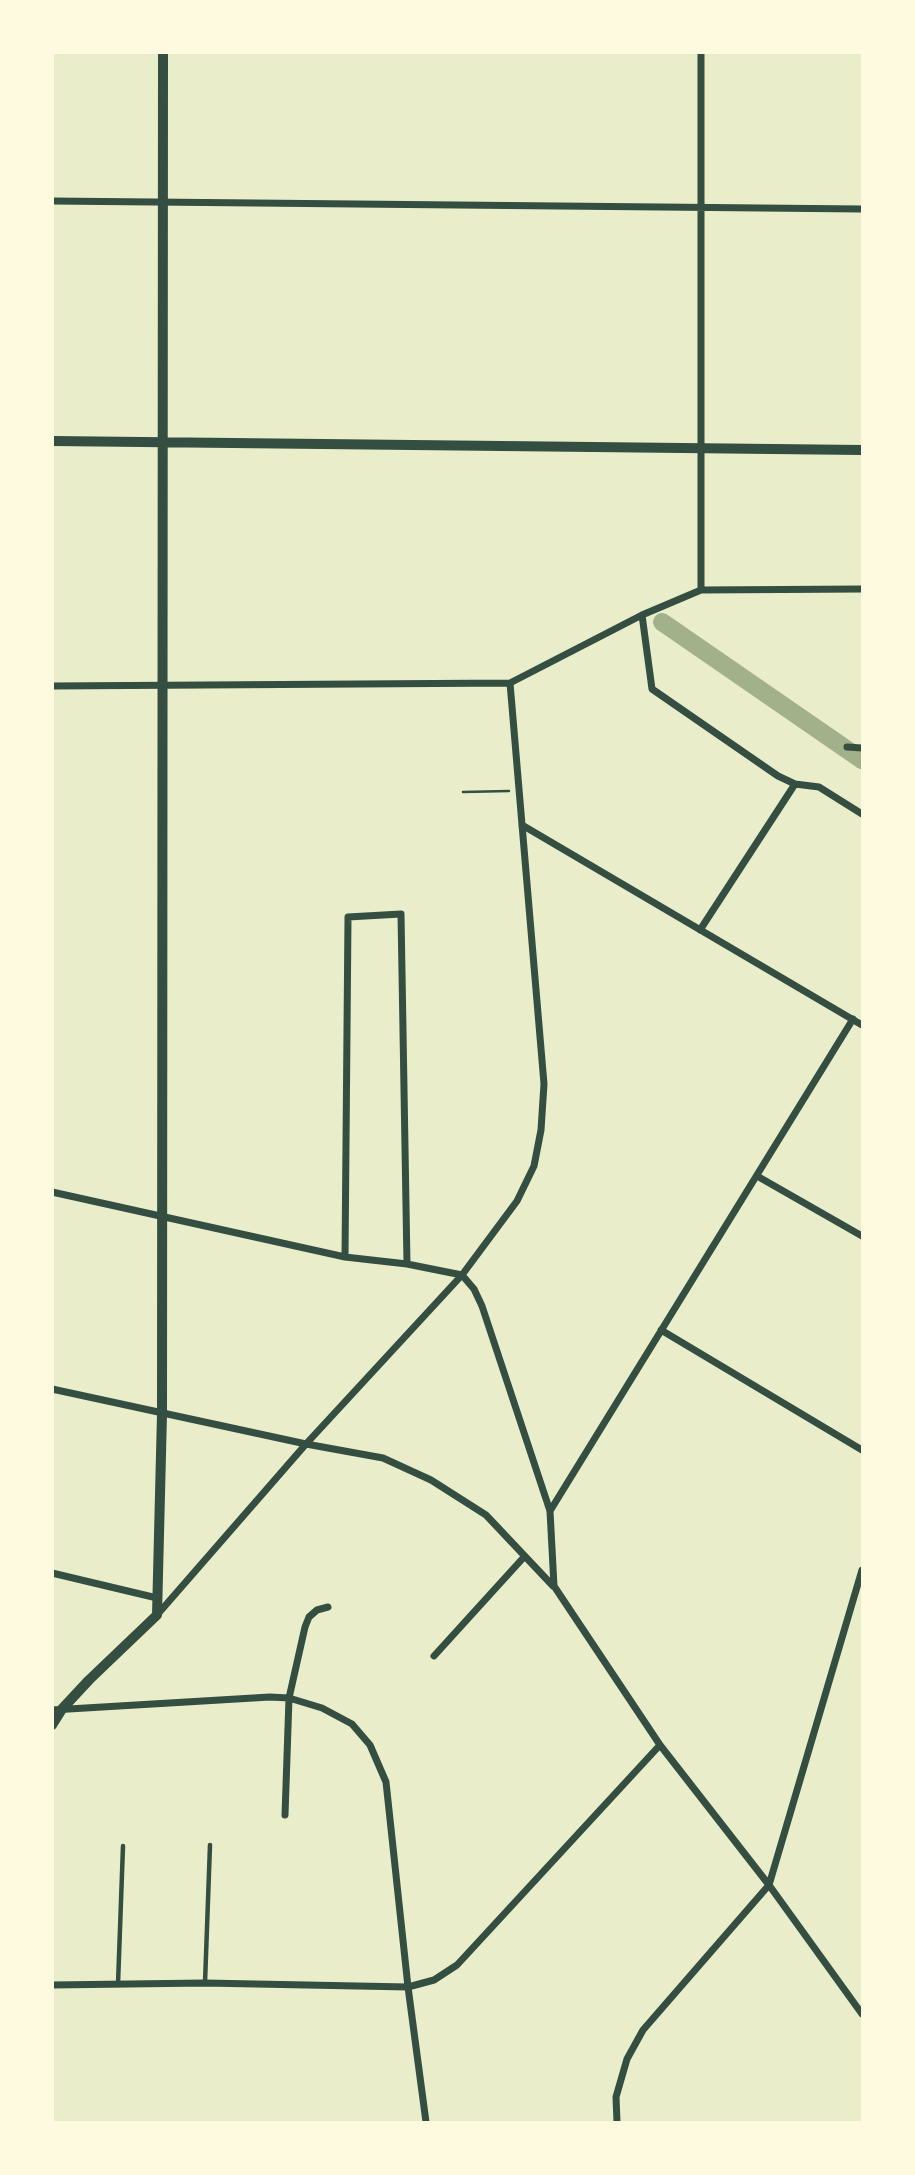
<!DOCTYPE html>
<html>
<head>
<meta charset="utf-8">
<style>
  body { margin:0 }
  #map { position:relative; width:915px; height:2175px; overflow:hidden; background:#e9edc9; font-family:Raleway,sans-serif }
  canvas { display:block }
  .frame { position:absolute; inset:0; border:54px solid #fefae0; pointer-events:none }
</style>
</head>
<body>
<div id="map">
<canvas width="915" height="2175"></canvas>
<div class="frame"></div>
</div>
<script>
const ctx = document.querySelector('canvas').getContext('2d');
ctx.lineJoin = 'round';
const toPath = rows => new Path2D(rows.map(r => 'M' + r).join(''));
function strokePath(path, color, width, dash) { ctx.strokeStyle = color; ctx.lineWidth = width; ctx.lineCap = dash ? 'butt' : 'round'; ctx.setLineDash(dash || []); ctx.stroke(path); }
const canal = toPath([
  [662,622,862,760]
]);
const path = toPath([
  [463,792,509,791]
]);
const service = toPath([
  [205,1983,210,1845],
  [118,1984,123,1846]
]);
const minor = toPath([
  [701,52,701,590],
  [52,201,862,209],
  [642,615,652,689,778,776,795,784,819,787,862,814],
  [52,686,510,683,642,615,701,590,862,589],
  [847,747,862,748],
  [522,825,862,1025],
  [700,930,795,784],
  [757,1176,862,1236],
  [52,1192,345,1257,407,1264,462,1275,474,1289,482,1306,550,1511,554,1586,660,1745,769,1885,862,2014],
  [345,1257,348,917,401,914,407,1264],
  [661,1330,862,1450],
  [52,1389,306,1444,383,1458,431,1480,486,1515,553,1586],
  [550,1511,853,1019],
  [52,1573,157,1598],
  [157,1615,306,1444,462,1275,517,1201,534,1166,541,1130,544,1084,510,683],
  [434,1656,524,1557],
  [52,1710,270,1697,289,1698,322,1708,352,1724,370,1745,386,1782,408,1987,426,2122],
  [285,1815,289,1698,305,1627,309,1617,317,1610,328,1607],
  [52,1985,205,1983,408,1987,434,1980,457,1965,660,1745],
  [617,2122,616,2097,627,2059,643,2030,769,1885,862,1570]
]);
const tertiary = toPath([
  [52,441,862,450],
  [52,1725,62,1709,89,1680,157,1615,162,1414,163,52]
]);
strokePath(canal, '#a3b18a', 18);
strokePath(path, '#344e41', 2.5);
strokePath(service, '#344e41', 4.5);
strokePath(minor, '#344e41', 7);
strokePath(tertiary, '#344e41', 10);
</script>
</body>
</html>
